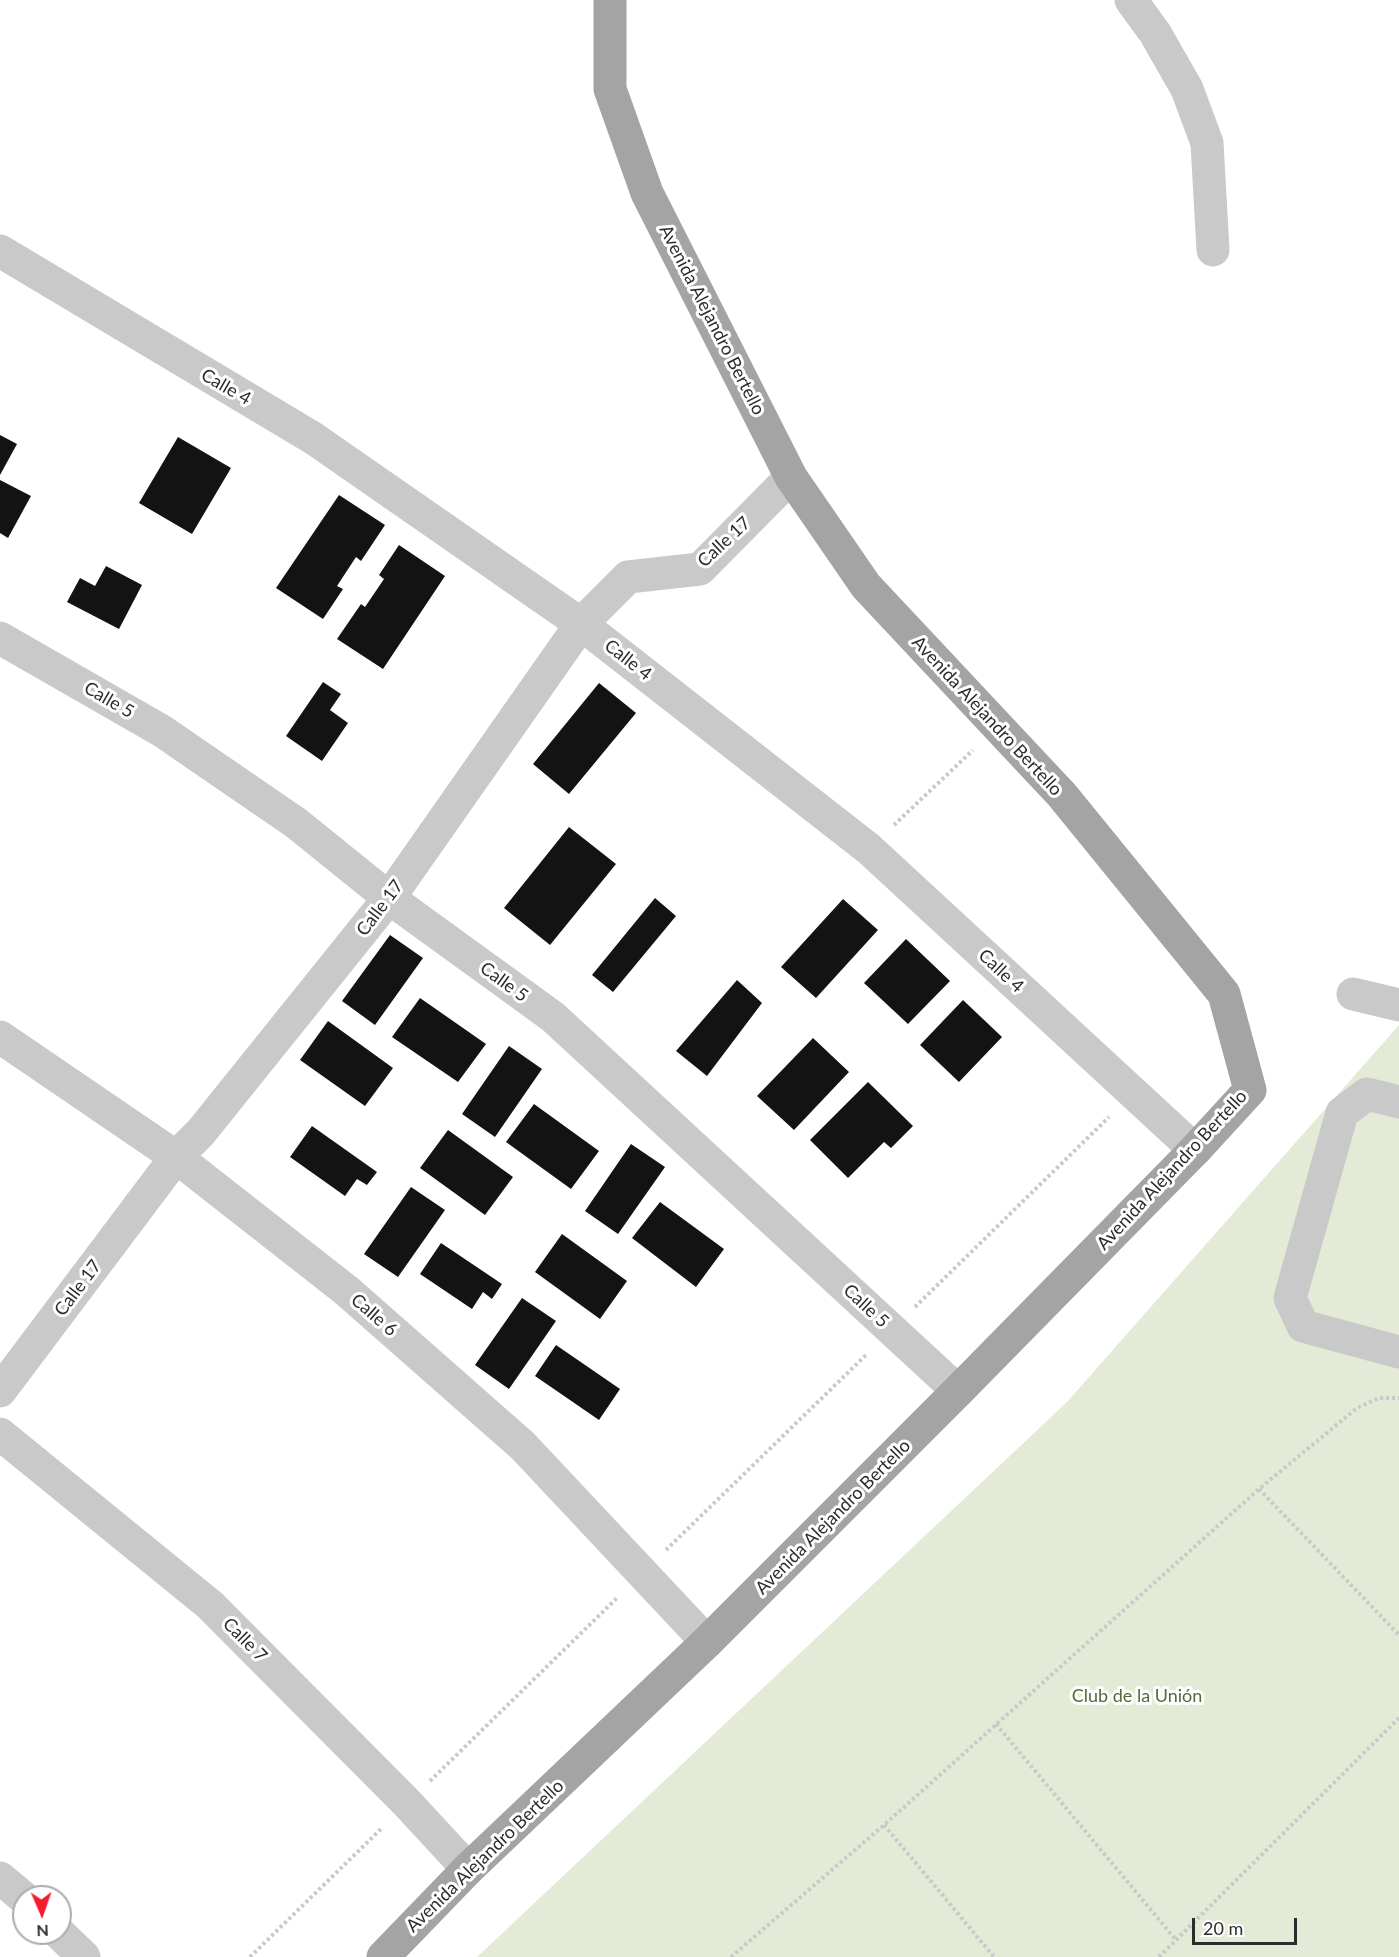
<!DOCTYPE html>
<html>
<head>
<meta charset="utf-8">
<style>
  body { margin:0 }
  #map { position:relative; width:1399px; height:1957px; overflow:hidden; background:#fff; font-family:Lato,sans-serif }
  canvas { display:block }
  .north { position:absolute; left:12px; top:1885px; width:60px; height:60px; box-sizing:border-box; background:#fff; border:2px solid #ababab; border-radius:50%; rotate:178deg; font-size:16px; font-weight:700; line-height:24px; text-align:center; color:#2c2c2c }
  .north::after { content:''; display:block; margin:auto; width:21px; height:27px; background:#f41d30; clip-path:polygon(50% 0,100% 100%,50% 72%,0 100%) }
  .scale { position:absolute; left:1192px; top:1918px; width:105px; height:27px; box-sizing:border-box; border:3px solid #2c2c2c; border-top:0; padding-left:8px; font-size:18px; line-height:21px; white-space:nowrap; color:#2c2c2c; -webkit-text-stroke:4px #fff; paint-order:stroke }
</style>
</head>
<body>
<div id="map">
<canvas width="1399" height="1957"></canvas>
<div class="north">N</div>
<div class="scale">20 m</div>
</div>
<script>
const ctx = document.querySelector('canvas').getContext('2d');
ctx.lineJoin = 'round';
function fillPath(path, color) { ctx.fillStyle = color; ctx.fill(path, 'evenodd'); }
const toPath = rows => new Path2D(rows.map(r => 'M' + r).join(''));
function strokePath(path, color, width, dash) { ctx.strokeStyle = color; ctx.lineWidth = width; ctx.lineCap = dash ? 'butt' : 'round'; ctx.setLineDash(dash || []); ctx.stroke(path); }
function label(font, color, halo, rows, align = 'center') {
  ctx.font = font + ' Lato,sans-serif'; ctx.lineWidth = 6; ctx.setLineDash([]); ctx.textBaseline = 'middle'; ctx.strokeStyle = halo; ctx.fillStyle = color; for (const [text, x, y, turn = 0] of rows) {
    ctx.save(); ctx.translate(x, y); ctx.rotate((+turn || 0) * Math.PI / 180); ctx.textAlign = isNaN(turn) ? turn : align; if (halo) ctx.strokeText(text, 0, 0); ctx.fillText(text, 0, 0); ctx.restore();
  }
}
const green = toPath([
  [1399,1025,1399,1957,477,1957,1067,1402]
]);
const building = toPath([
  [0,435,17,444,0,475],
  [178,437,231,468,192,534,139,503],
  [0,480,31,496,8,538,0,533],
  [339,495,385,525,361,561,356,557,337,586,343,589,323,619,276,588],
  [399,545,445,576,383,669,337,639,361,604,365,607,384,579,379,575],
  [106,566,142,585,119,629,67,602,80,578,95,586],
  [323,682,341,694,330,710,348,723,322,761,286,736],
  [599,683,636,713,569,794,533,764],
  [569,827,616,864,550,945,504,908],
  [655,898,676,916,613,992,592,975],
  [843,899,878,930,816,998,781,967],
  [390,935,423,958,375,1025,342,1001],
  [906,939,950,981,908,1024,864,983],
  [737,980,762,1003,707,1076,676,1051],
  [420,998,486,1044,458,1082,392,1037],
  [963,1000,1002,1037,959,1082,920,1045],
  [328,1021,393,1068,365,1106,300,1060],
  [813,1038,849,1072,794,1130,757,1096],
  [509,1046,542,1069,495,1137,462,1114],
  [868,1082,913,1126,891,1148,884,1142,848,1178,810,1140],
  [534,1104,599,1151,571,1189,506,1142],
  [312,1126,377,1172,367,1185,357,1179,345,1196,290,1157],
  [448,1130,513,1177,485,1215,420,1168],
  [631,1144,665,1167,618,1234,585,1211],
  [411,1187,445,1210,398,1277,364,1254],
  [660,1202,724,1249,696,1287,632,1238],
  [562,1234,627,1281,600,1319,535,1272],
  [441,1243,502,1284,492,1299,483,1292,472,1309,420,1274],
  [522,1298,556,1321,509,1389,475,1365],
  [556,1345,620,1389,599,1420,535,1376]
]);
const path = toPath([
  [894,825,973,750],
  [915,1307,1109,1117],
  [1259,1489,1399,1635],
  [666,1550,867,1354],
  [996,1724,1176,1940],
  [430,1781,618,1597],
  [884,1825,994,1957],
  [250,1957,382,1828],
  [731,1957,884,1825,1259,1489,1357,1408,1379,1398,1399,1398],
  [1159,1957,1399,1718]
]);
const minor = toPath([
  [1131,0,1155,33,1187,89,1207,143,1213,250],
  [0,251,313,438,581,624,869,849,1195,1150],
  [0,638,162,731,296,823,389,898,553,1017,958,1391],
  [1353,994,1399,1005],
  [0,1037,176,1157,347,1291,523,1446,707,1642],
  [1399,1102,1367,1094,1342,1113,1290,1298,1303,1326,1399,1352],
  [0,1391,176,1157,201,1132,389,898,581,624,628,577,700,569,791,477],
  [0,1434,210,1605,407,1803,468,1869],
  [0,1878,24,1898],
  [59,1933,84,1957]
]);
const major = toPath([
  [383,1957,468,1869,707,1642,958,1391,1195,1150,1250,1090,1224,994,1062,795,866,586,791,477,647,193,610,89,610,0]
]);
const streetNames = [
  ["Avenida Alejandro Bertello",712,320,63],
  ["Calle 4",226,387,30],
  ["Calle 17",724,542,-43],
  ["Calle 4",628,660,38],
  ["Calle 5",109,700,30],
  ["Avenida Alejandro Bertello",987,716,47],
  ["Calle 17",380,908,-53],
  ["Calle 4",1001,971,43],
  ["Calle 5",504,982,36],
  ["Avenida Alejandro Bertello",1172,1170,-47],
  ["Calle 17",78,1288,-53],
  ["Calle 5",866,1306,43],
  ["Calle 6",374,1315,41],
  ["Avenida Alejandro Bertello",833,1517,-45],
  ["Calle 7",245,1640,45],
  ["Avenida Alejandro Bertello",485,1856,-44]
];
const parkNames = [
  ["Club de la Unión",1137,1696]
];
fillPath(green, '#e3ebd7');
fillPath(building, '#131313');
strokePath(path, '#c9c9c9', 4, [3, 3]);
strokePath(minor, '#c9c9c9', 33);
strokePath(major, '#a4a4a4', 33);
label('18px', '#2c2c2c', '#fff', streetNames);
label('18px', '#506b36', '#fff', parkNames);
</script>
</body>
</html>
